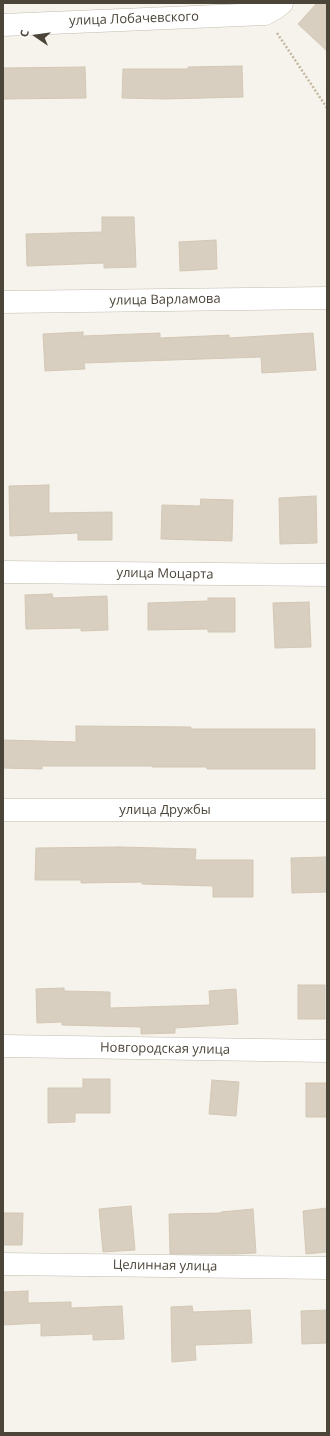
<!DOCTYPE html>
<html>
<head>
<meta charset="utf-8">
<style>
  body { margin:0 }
  #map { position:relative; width:330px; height:1436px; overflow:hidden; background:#f6f3ec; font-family:"Open Sans",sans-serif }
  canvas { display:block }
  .frame { position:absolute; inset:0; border:4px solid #4b4439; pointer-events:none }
  .north { position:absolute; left:16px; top:16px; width:40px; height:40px; -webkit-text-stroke:3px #fff; paint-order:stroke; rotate:283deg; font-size:11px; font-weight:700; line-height:16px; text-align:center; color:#4b4439 }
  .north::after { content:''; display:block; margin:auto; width:14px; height:18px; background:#4b4439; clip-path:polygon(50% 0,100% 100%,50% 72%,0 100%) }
</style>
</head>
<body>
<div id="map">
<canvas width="330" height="1436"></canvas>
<div class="frame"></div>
<div class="north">С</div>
</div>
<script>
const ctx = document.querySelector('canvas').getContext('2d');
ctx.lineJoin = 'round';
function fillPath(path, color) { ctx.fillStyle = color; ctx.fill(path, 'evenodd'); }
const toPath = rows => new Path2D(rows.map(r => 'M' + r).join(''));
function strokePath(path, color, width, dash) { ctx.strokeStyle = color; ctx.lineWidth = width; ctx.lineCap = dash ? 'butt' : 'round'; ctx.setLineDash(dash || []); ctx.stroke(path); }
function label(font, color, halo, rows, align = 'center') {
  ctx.font = font + ' "Open Sans",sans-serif'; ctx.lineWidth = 4; ctx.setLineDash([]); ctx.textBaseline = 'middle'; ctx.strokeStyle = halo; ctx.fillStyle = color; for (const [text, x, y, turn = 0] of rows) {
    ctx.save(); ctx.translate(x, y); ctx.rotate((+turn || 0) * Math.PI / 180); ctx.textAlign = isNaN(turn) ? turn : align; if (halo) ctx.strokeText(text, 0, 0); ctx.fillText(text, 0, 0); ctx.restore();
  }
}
const building = toPath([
  [317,3,327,3,327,51,298,24,317,3],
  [242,66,243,97,165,99,122,98,123,69,188,69,188,67,242,66],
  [85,67,86,98,3,99,3,68,85,67],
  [102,217,134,217,136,267,104,268,104,263,27,266,26,234,102,232,102,217],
  [216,240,217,269,180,271,179,242,216,240],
  [83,332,83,336,160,333,160,338,229,335,229,338,313,333,316,370,262,373,261,357,84,363,85,369,45,371,43,334,83,332],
  [49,485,49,513,112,512,112,540,78,540,78,533,10,536,9,486,49,485],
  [316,496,317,543,280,544,279,498,316,496],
  [201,499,233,500,232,541,161,539,162,505,200,506,201,499],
  [52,594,53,598,107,596,108,630,81,631,81,628,26,629,25,595,52,594],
  [208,598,235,598,235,632,208,632,208,629,148,630,148,603,208,601,208,598],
  [309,602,311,647,275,648,273,603,309,602],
  [76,726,191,727,191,729,315,729,315,769,207,769,207,767,152,767,152,766,42,766,42,769,3,768,3,740,76,742,76,726],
  [120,847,196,849,195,860,253,860,253,897,213,897,213,886,142,884,142,882,81,883,81,880,35,880,36,848,120,847],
  [327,857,327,892,292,893,291,858,327,857],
  [298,985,325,985,325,1019,298,1019,298,985],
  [64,988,64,991,110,992,110,1008,210,1005,209,991,236,989,238,1024,175,1028,175,1033,141,1034,141,1027,62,1025,62,1022,37,1023,36,989,64,988],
  [83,1079,110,1079,110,1113,75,1113,75,1122,48,1123,48,1088,83,1088,83,1079],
  [212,1080,239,1082,236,1116,209,1114,212,1080],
  [306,1083,327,1083,327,1117,306,1117,306,1083],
  [131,1206,135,1250,103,1252,99,1209,131,1206],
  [327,1208,327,1252,306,1254,303,1211,327,1208],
  [253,1209,256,1253,235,1254,170,1254,169,1214,221,1213,221,1212,253,1209],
  [3,1213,23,1213,22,1245,3,1245,3,1213],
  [28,1291,28,1303,71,1302,71,1308,122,1306,124,1339,93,1340,93,1334,41,1336,41,1323,3,1325,3,1292,28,1291],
  [192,1306,193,1312,250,1310,252,1343,195,1345,196,1360,172,1362,171,1307,192,1306],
  [327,1310,327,1343,302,1344,301,1311,327,1310]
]);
const path = toPath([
  [277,33,327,108]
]);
const street = toPath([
  [3,25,265,14,276,8,282,3],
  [3,302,327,298],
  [3,572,327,575],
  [3,810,327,810],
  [3,1046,327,1051],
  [3,1264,327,1268]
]);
const streetNames = [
  ["улица Лобачевского",134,19,-2],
  ["улица Варламова",165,300,-1],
  ["улица Моцарта",165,574,1],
  ["улица Дружбы",165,810],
  ["Новгородская улица",165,1049,1],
  ["Целинная улица",165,1266,1]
];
fillPath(building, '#d8cfc1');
strokePath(building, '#d3c7b4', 1);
strokePath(street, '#c2bbae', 23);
strokePath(path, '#c4b79f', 2.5, [2, 2]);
strokePath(street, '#fff', 22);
label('13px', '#4b4439', '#fff', streetNames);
</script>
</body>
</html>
